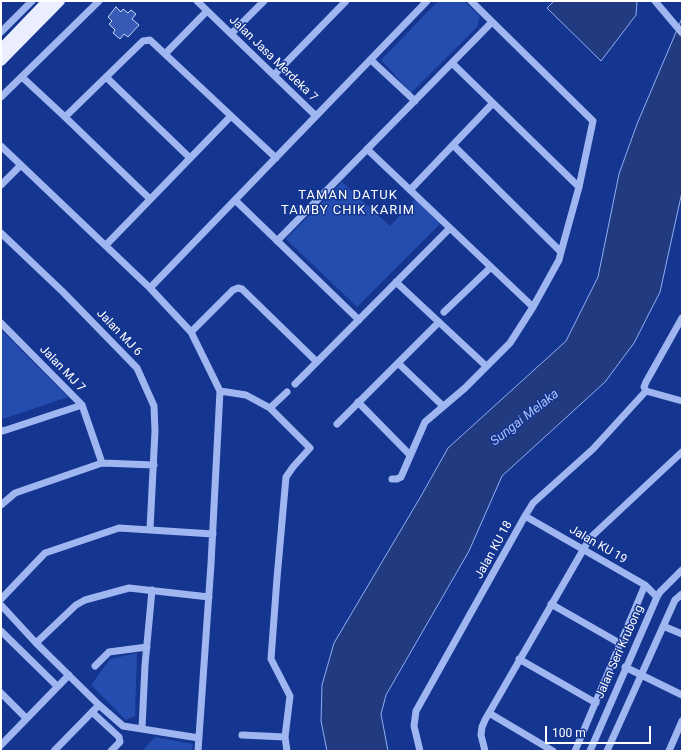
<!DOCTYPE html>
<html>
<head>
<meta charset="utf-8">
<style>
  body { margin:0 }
  #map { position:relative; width:683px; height:752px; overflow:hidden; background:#143590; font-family:Roboto,sans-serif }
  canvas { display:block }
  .frame { position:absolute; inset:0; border:2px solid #fff; pointer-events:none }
  .scale { position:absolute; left:545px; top:726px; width:106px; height:18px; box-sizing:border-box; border:2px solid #fff; border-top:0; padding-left:5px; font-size:12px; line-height:14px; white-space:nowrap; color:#fff; -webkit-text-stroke:3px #143590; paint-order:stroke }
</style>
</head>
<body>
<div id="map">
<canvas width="683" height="752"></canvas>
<div class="frame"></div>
<div class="scale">100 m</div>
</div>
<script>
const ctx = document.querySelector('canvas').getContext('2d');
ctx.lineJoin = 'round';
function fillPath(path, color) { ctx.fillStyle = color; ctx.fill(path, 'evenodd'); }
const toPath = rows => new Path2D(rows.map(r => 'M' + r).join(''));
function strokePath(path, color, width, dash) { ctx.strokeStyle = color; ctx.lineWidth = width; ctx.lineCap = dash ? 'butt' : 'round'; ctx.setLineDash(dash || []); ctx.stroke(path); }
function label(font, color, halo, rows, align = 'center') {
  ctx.font = font + ' Roboto,sans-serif'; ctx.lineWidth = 3; ctx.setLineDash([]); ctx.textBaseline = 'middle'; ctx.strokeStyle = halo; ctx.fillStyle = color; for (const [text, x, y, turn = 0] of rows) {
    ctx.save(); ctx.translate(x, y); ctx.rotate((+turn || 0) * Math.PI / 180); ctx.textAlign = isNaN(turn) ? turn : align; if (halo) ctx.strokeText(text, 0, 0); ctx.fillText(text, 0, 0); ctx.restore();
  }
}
const green = toPath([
  [438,1,464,1,480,16,477,27,411,93,381,60],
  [342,182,390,226,415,199,440,224,357,307,286,239],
  [1,330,68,397,3,419,1,417],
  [137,653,135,716,126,720,91,685,110,659],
  [155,737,193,744,192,751,142,751]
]);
const water = toPath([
  [554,1,636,1,637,2,636,15,601,61,547,8,554,1],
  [682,18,682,192,660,292,634,343,605,382,502,476,469,551,386,695,381,714,388,751,327,751,321,721,322,685,334,643,421,496,448,448,566,341,598,277,619,174,637,124,682,18]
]);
const building = toPath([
  [116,7,121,12,123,9,128,13,131,10,136,14,132,19,139,25,128,37,124,34,120,39,113,33,115,30,109,24,112,21,108,17,116,7]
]);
const minor = toPath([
  [197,1,316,116],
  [655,1,682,33],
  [1,32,32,1],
  [231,34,264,1],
  [165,54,207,11],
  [371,60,415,101],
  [452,63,579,187],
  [274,75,346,1],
  [22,77,65,117,150,199],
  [106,77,190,158],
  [1,97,99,1],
  [65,117,143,41,150,40,276,158],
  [453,145,561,252],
  [1,146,150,288,191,332,220,391,211,564,198,751],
  [367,149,533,307],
  [1,185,21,165],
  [410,190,493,103],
  [235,200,359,320],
  [1,233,63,292,137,368,154,406,155,431,150,529],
  [277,241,492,22],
  [106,245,231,116],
  [396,282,486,366],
  [150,288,427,1],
  [444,312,491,267],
  [1,323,82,405,102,463],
  [191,332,233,290,238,288,242,289,317,362],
  [398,363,443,406],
  [295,384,450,228],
  [220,391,246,395,270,408,310,448,293,467,286,477,277,578,271,659,290,696,285,737,287,751],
  [646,391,644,387,646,382,682,318],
  [646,391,682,401],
  [358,402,410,455],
  [270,408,287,392],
  [337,424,439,322],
  [1,430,3,431,82,405],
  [392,479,397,479,401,477,425,422,465,388,510,343,533,307,559,260,561,252,579,187,593,121,471,1],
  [1,505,15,493,102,463,154,465],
  [525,516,645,585,657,597],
  [1,599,45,553,119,528,213,534],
  [551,604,621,644],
  [1,605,36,643,99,705,123,726,199,738],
  [663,626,682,634],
  [1,631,57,686],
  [36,643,76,605,85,600,129,588,209,597],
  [519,659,596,703],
  [95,666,109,652,147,647],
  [625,667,682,695],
  [1,693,26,718],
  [92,712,119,737,120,742,111,751],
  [489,713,553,751],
  [142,728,145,665,152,590],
  [242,735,285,737],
  [1,745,69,675],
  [54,751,99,705],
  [420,751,414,726,416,711,525,516,533,503,593,449,646,391],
  [485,751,481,735,482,727,485,720,590,538,682,452],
  [575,751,645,585],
  [590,751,657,597,660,592,682,570],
  [607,751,675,600,682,594],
  [669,751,682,721]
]);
const major = toPath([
  [1,49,47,1],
  [1,61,60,1]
]);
const streetNames = [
  ["Jalan Jasa Merdeka 7",273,59,44],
  ["Jalan MJ 6",119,333,46],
  ["Jalan MJ 7",62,369,46],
  ["Jalan KU 19",598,545,30],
  ["Jalan KU 18",494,550,-61],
  ["Jalan Seri Krubong",620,652,-66]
];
const neighbourhoodNames = [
  ["TAMAN DATUK",348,196],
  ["TAMBY CHIK KARIM",348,211]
];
const waterNames = [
  ["Sungai Melaka",525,418,-38]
];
fillPath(green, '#254caf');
fillPath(water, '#223b80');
strokePath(water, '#92aef4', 1);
fillPath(building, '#375ab7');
strokePath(building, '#c7d6fc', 1);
strokePath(minor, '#a0b6f1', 7);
strokePath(major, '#eaeeff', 10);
label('12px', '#fff', '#143590', streetNames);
ctx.letterSpacing = '1px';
label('13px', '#fff', '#143590', neighbourhoodNames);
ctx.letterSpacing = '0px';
label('italic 13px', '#acc1f8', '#143590', waterNames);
</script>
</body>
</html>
